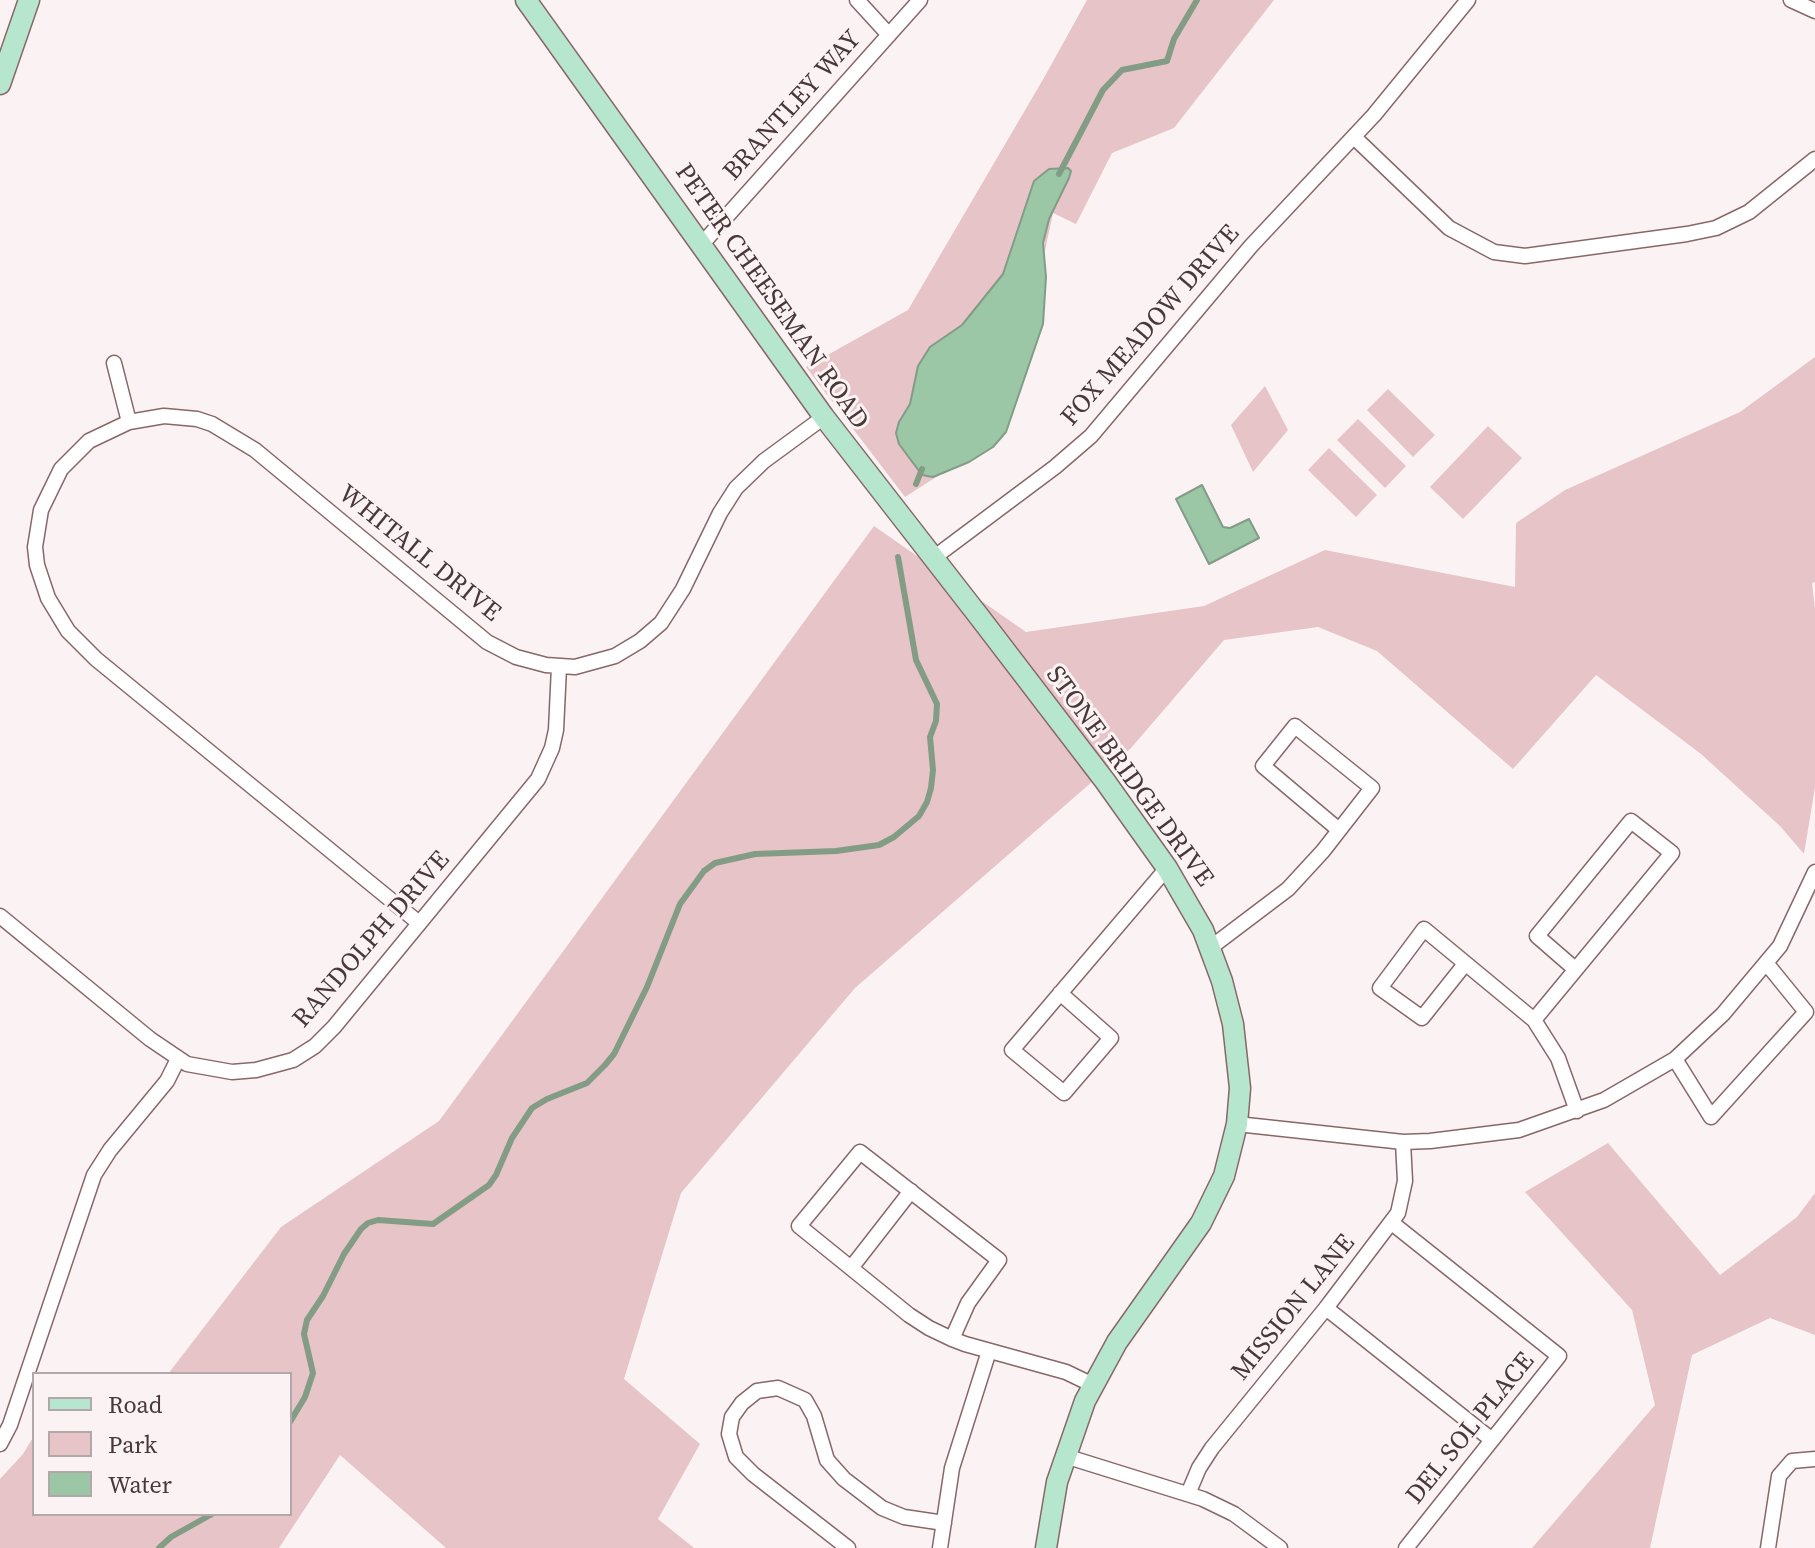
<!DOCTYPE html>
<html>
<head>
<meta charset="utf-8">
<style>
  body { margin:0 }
  #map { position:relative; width:1815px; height:1548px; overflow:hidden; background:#fbf3f3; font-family:"Source Serif 4",serif }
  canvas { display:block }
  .legend { position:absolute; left:32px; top:1372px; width:260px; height:144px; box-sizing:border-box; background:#fbf3f3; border:2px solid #b3a8a9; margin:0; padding:10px 14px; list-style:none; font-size:24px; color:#48383a }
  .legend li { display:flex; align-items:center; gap:16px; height:40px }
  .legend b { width:40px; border:2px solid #b3a8a9 }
</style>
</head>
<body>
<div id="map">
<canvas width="1815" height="1548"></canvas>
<ul class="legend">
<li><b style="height:10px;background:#b7e6cf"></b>Road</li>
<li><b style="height:22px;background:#e7c4c7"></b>Park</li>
<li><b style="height:22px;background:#9bc7a7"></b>Water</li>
</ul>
</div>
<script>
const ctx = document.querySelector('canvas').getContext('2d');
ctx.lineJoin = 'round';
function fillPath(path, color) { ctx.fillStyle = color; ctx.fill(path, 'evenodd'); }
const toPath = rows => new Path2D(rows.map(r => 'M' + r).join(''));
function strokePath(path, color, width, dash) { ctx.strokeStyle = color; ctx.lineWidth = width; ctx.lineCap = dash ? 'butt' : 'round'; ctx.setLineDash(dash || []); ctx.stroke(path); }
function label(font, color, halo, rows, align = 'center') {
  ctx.font = font + ' "Source Serif 4",serif'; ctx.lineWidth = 6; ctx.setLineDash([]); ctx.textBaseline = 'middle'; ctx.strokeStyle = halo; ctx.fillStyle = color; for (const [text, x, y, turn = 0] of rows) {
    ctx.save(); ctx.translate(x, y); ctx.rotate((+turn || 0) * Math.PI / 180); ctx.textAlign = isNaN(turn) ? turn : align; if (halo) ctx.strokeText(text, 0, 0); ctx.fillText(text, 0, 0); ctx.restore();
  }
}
const green = toPath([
  [1087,0,1274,0,1174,128,1112,153,1076,224,1053,213,1006,432,905,497,806,367,908,310,1045,76],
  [1815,357,1815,582,1812,583,1815,608,1815,787,1804,854,1780,826,1701,754,1596,675,1513,769,1377,651,1318,627,1224,640,1131,748,855,988,681,1193,624,1379,700,1444,658,1519,694,1548,446,1548,340,1455,279,1548,0,1548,0,1479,23,1454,34,1436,34,1514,290,1514,290,1374,168,1374,281,1227,439,1121,874,526,1026,632,1204,606,1325,550,1515,587,1516,523,1565,490,1740,412],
  [1265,386,1288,430,1253,472,1231,425],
  [1388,389,1435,435,1413,457,1367,410],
  [1358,419,1406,466,1385,488,1337,440],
  [1488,426,1522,458,1463,519,1430,487],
  [1329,448,1377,495,1356,517,1308,470],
  [1608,1143,1720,1275,1797,1217,1815,1193,1815,1335,1770,1318,1692,1355,1650,1548,1532,1548,1655,1405,1632,1310,1525,1192]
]);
const water = toPath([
  [1068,168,1071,171,1069,178,1049,219,1043,243,1046,277,1043,324,1006,432,993,447,969,462,933,477,922,475,899,444,896,433,899,422,910,404,918,366,930,347,962,325,1003,274,1034,181,1049,169,1068,168],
  [1202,485,1223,527,1230,528,1249,519,1259,538,1209,564,1176,499,1202,485]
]);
const stream = toPath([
  [1059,174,1103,90,1122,70,1167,61,1174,39,1197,0],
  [916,484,922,469],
  [290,1422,305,1397,313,1373,304,1334,307,1320,323,1296,344,1254,361,1229,368,1223,378,1220,433,1224,489,1185,496,1175,512,1138,532,1108,547,1099,587,1083,605,1065,614,1054,647,987,680,904,704,871,715,863,755,854,836,851,879,845,894,837,919,816,927,802,931,788,933,770,930,737,936,721,937,704,916,660,898,557],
  [159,1548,171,1537,212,1514]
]);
const street = toPath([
  [857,0,889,35],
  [1791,0,1815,11],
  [1354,137,1449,228,1494,252,1525,256,1687,234,1716,228,1749,212,1815,159],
  [702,244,920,0],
  [114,363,129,422],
  [932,559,1055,467,1091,436,1251,246,1374,115,1468,0],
  [0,916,150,1039,187,1064,232,1072,256,1070,293,1060,315,1046,334,1027,538,779,552,748,556,730,559,667],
  [419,923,96,659,68,631,48,598,37,565,35,547,41,510,61,469,89,441,129,422,164,416,197,419,212,424,255,450,487,642,516,657,546,665,575,667,615,656,640,641,661,623,683,589,720,513,736,488,764,461,824,417],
  [1210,948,1288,889,1323,851,1372,788,1295,726,1263,766,1339,830],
  [1465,964,1422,1018,1380,988,1424,929,1534,1020,1558,1058,1577,1111],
  [1060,993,1111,1038,1064,1093,1012,1050,1167,868],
  [1534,1020,1672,853,1631,821,1537,936,1575,969],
  [1675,1059,1711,1117,1806,1012,1767,964],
  [1237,1124,1403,1142,1430,1141,1519,1130,1604,1100,1675,1059,1723,1014,1780,946,1815,872],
  [1392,1223,1559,1356,1406,1548],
  [851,1268,911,1191],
  [1326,1308,1492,1440],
  [952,1339,968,1303,999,1260,860,1152,799,1226,909,1315,929,1328,952,1339,965,1344,1066,1372,1093,1385],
  [0,1444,10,1425,94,1175,110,1150,167,1081,178,1059],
  [1065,1456,1203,1499,1234,1514,1280,1548],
  [1188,1494,1199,1468,1212,1448,1326,1308,1398,1213,1405,1181,1403,1142],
  [848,1548,753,1474,736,1457,729,1434,732,1417,742,1403,757,1391,778,1388,805,1400,814,1416,827,1460,844,1479,882,1508,904,1517,944,1523],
  [940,1548,952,1468,989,1351],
  [1768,1548,1779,1476,1792,1461,1815,1459]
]);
const secondary = toPath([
  [526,0,824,417,981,619,1105,781,1167,868,1203,930,1222,981,1233,1024,1240,1088,1237,1124,1224,1176,1201,1223,1117,1342,1085,1401,1057,1482,1046,1548],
  [0,84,29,0]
]);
const streetNames = [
  ["BRANTLEY WAY",793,106,-48],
  ["PETER CHEESEMAN ROAD",771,297,55],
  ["FOX MEADOW DRIVE",1151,326,-49],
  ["WHITALL DRIVE",419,554,39],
  ["STONE BRIDGE DRIVE",1129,777,54],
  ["RANDOLPH DRIVE",372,940,-49],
  ["MISSION LANE",1294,1308,-51],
  ["DEL SOL PLACE",1471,1429,-51]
];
fillPath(green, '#e7c4c7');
fillPath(water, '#9bc7a7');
strokePath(water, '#829c86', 2);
strokePath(stream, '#829c86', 6);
strokePath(street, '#886769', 17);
strokePath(secondary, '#886769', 23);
strokePath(street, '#fff', 14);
strokePath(secondary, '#b7e6cf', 20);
label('26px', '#48383a', '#fbf3f3', streetNames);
</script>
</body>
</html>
